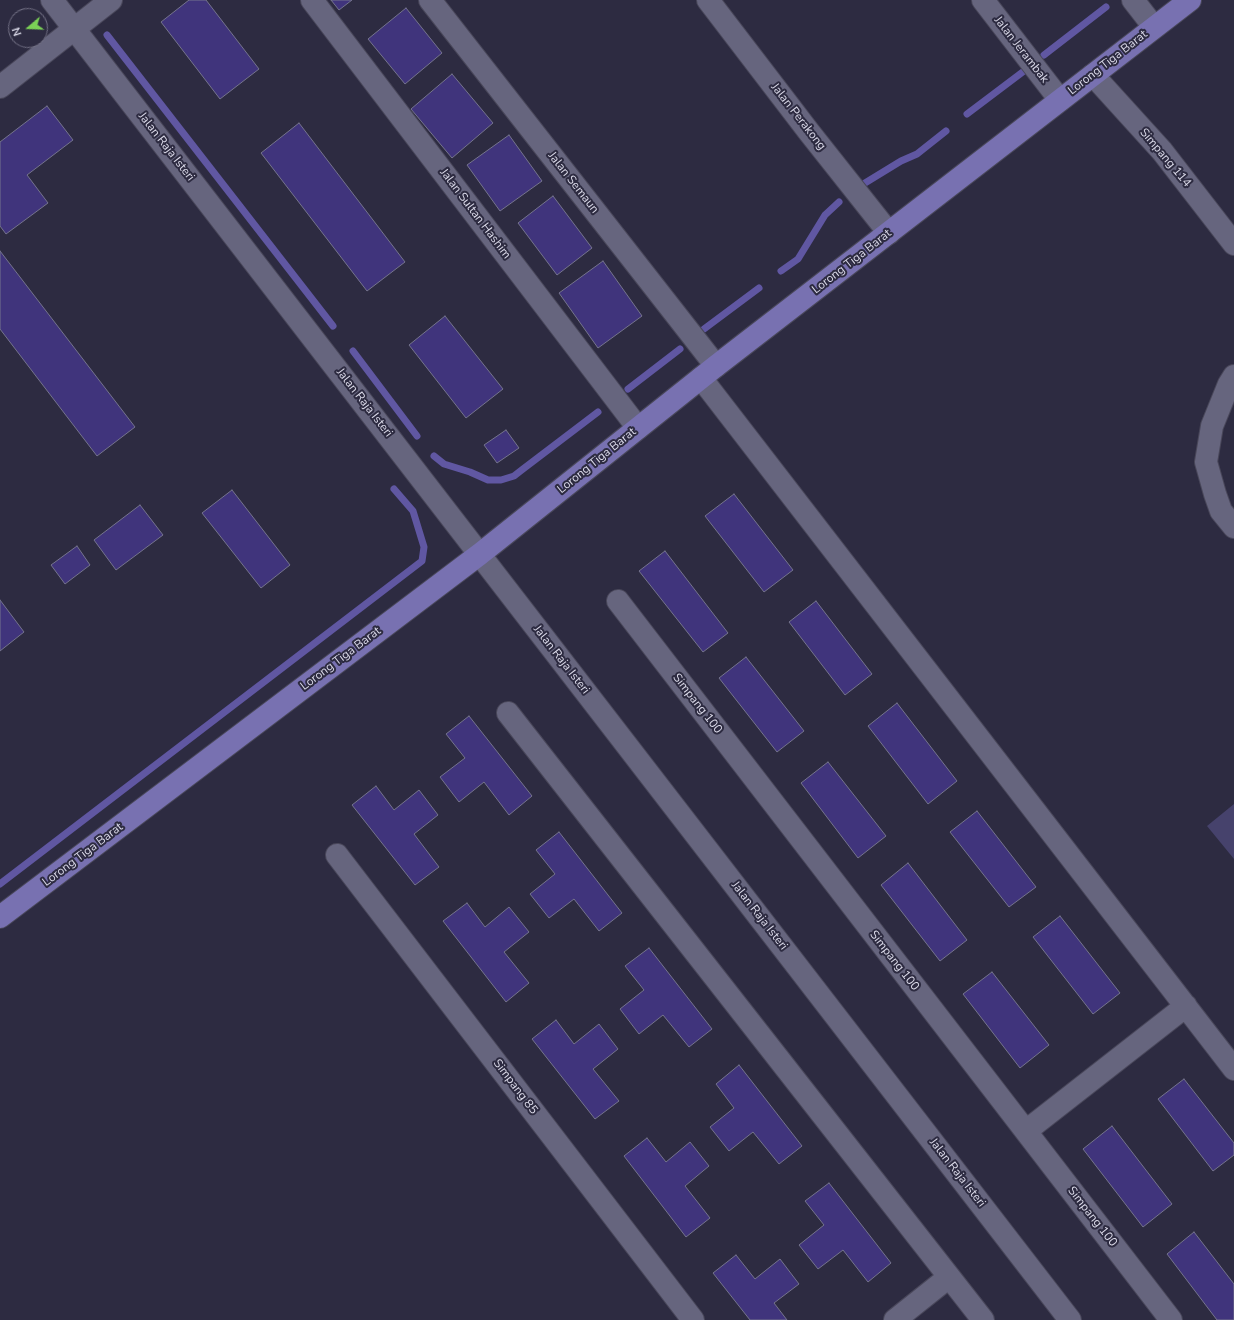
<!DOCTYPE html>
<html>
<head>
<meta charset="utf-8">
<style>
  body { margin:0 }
  #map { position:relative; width:1234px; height:1320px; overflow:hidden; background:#2d2b41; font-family:"Nunito Sans",sans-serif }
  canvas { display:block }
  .north { position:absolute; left:8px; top:8px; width:40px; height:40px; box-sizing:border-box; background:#2d2b41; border:1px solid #737185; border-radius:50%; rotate:251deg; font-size:11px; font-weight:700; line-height:16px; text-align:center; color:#dcdbea }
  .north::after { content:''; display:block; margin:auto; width:14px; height:18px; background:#7bd156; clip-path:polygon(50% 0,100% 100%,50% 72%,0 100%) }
</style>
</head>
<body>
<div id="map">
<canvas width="1234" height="1320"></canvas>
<div class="north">N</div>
</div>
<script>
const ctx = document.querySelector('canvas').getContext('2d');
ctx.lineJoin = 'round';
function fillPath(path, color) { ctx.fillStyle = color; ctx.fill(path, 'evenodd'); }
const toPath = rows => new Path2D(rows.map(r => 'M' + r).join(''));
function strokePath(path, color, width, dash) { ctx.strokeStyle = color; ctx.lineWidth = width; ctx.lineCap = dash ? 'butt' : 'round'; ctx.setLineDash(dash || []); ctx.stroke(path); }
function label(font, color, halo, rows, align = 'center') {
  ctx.font = font + ' "Nunito Sans",sans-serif'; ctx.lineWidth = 4; ctx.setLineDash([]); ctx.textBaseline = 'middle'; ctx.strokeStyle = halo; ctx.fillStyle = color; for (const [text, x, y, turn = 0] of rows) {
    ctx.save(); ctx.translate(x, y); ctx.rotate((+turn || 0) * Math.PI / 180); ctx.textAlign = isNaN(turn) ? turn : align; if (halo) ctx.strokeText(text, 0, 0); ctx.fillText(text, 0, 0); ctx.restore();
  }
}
const green = toPath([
  [1234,804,1234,859,1207,826]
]);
const stream = toPath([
  [107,35,333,326],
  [1044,55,1106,7],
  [967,114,1024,71],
  [865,183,901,161,917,154,946,131],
  [781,271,798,259,825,215,839,202],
  [704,329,759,288],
  [353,351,417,436],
  [628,389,680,349],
  [434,456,444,464,470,472,488,480,501,480,514,476,523,469,598,412],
  [0,884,422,561,424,547,413,511,394,489]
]);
const building = toPath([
  [189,0,206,0,259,69,220,99,161,22,189,0],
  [331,0,352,0,339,10,331,0],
  [406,8,442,53,405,84,368,39,406,8],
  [452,74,493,123,452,158,411,109,452,74],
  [47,106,73,140,27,175,48,203,6,234,0,226,0,142,47,106],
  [299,123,405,262,367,291,261,153,299,123],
  [509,135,542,181,500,211,467,165,509,135],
  [553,196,592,248,557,275,518,223,553,196],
  [0,251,135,427,97,456,0,329,0,251],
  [603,261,642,316,598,348,559,293,603,261],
  [445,316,503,389,466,418,409,345,445,316],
  [506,430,519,448,497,463,484,445,506,430],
  [232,490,290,565,261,588,202,513,232,490],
  [734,494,793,570,764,592,705,516,734,494],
  [140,505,163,535,116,570,94,540,140,505],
  [77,546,90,565,65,584,51,565,77,546],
  [665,551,728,633,703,652,639,571,665,551],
  [0,600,24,632,0,651,0,600],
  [816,601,872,674,845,695,789,622,816,601],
  [746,657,804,731,777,752,719,678,746,657],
  [897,703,957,781,928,804,868,726,897,703],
  [469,716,532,796,509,815,484,782,459,802,440,777,465,758,446,734,469,716],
  [828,762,886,836,858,858,801,783,828,762],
  [376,786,394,810,419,790,438,815,414,834,439,867,415,885,352,805,376,786],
  [977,811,1036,887,1009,907,950,832,977,811],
  [559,832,622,913,599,931,574,899,549,918,530,894,555,874,536,850,559,832],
  [908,863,967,940,940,961,881,885,908,863],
  [467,903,485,927,509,907,529,932,504,952,529,983,506,1002,443,921,467,903],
  [1060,916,1120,993,1093,1014,1033,937,1060,916],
  [649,948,712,1029,689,1047,663,1015,639,1034,620,1009,644,990,625,966,649,948],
  [992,972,1049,1045,1020,1068,963,994,992,972],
  [556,1020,574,1044,599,1024,618,1049,593,1069,619,1101,595,1119,532,1039,556,1020],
  [739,1065,802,1146,779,1164,753,1132,729,1151,710,1127,734,1108,716,1084,739,1065],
  [1184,1079,1234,1143,1234,1155,1213,1171,1158,1099,1184,1079],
  [1112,1126,1172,1204,1143,1227,1083,1149,1112,1126],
  [647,1138,666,1162,690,1142,709,1166,685,1186,710,1218,686,1237,624,1156,647,1138],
  [829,1183,891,1263,868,1282,843,1250,818,1269,799,1245,824,1225,805,1201,829,1183],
  [1194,1232,1234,1284,1234,1320,1217,1320,1167,1254,1194,1232],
  [736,1255,755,1279,780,1259,799,1284,774,1303,787,1320,750,1320,713,1273,736,1255]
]);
const minor = toPath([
  [52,0,1070,1320],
  [312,0,638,428],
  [430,0,716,366],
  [708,0,809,132,889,233],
  [983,0,1060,100],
  [1133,0,1154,27],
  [1093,75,1162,151,1234,244],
  [0,87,111,0],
  [1234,376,1229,384,1212,426,1206,462,1215,494,1221,511,1234,527],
  [701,378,1234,1069],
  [618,601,1171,1320],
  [508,713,983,1320],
  [337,855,693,1320],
  [1026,1131,1186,1006],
  [895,1320,949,1277]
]);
const major = toPath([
  [0,917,480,554,716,366,1190,0]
]);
const streetNames = [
  ["Jalan Jerambak",1021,50,52],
  ["Lorong Tiga Barat",1108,63,-38],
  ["Jalan Perakong",798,117,52],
  ["Jalan Raja Isteri",166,147,52],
  ["Simpang 114",1165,158,50],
  ["Jalan Semaun",573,183,52],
  ["Jalan Sultan Hashim",475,214,53],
  ["Lorong Tiga Barat",852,262,-38],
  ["Jalan Raja Isteri",364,403,52],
  ["Lorong Tiga Barat",597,461,-39],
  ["Lorong Tiga Barat",341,659,-37],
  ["Jalan Raja Isteri",561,660,52],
  ["Simpang 100",697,704,52],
  ["Lorong Tiga Barat",83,855,-37],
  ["Jalan Raja Isteri",759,916,52],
  ["Simpang 100",894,961,52],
  ["Simpang 85",515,1087,53],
  ["Jalan Raja Isteri",957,1173,52],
  ["Simpang 100",1092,1217,52]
];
fillPath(green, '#46426c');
strokePath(stream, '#6057a2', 7);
fillPath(building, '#40347c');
strokePath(building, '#75748d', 1);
strokePath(minor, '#49475a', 24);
strokePath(major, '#49475a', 24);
strokePath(minor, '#66657e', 22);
strokePath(major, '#7871b1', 22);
label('12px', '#dcdbea', '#2d2b41', streetNames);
</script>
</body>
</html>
